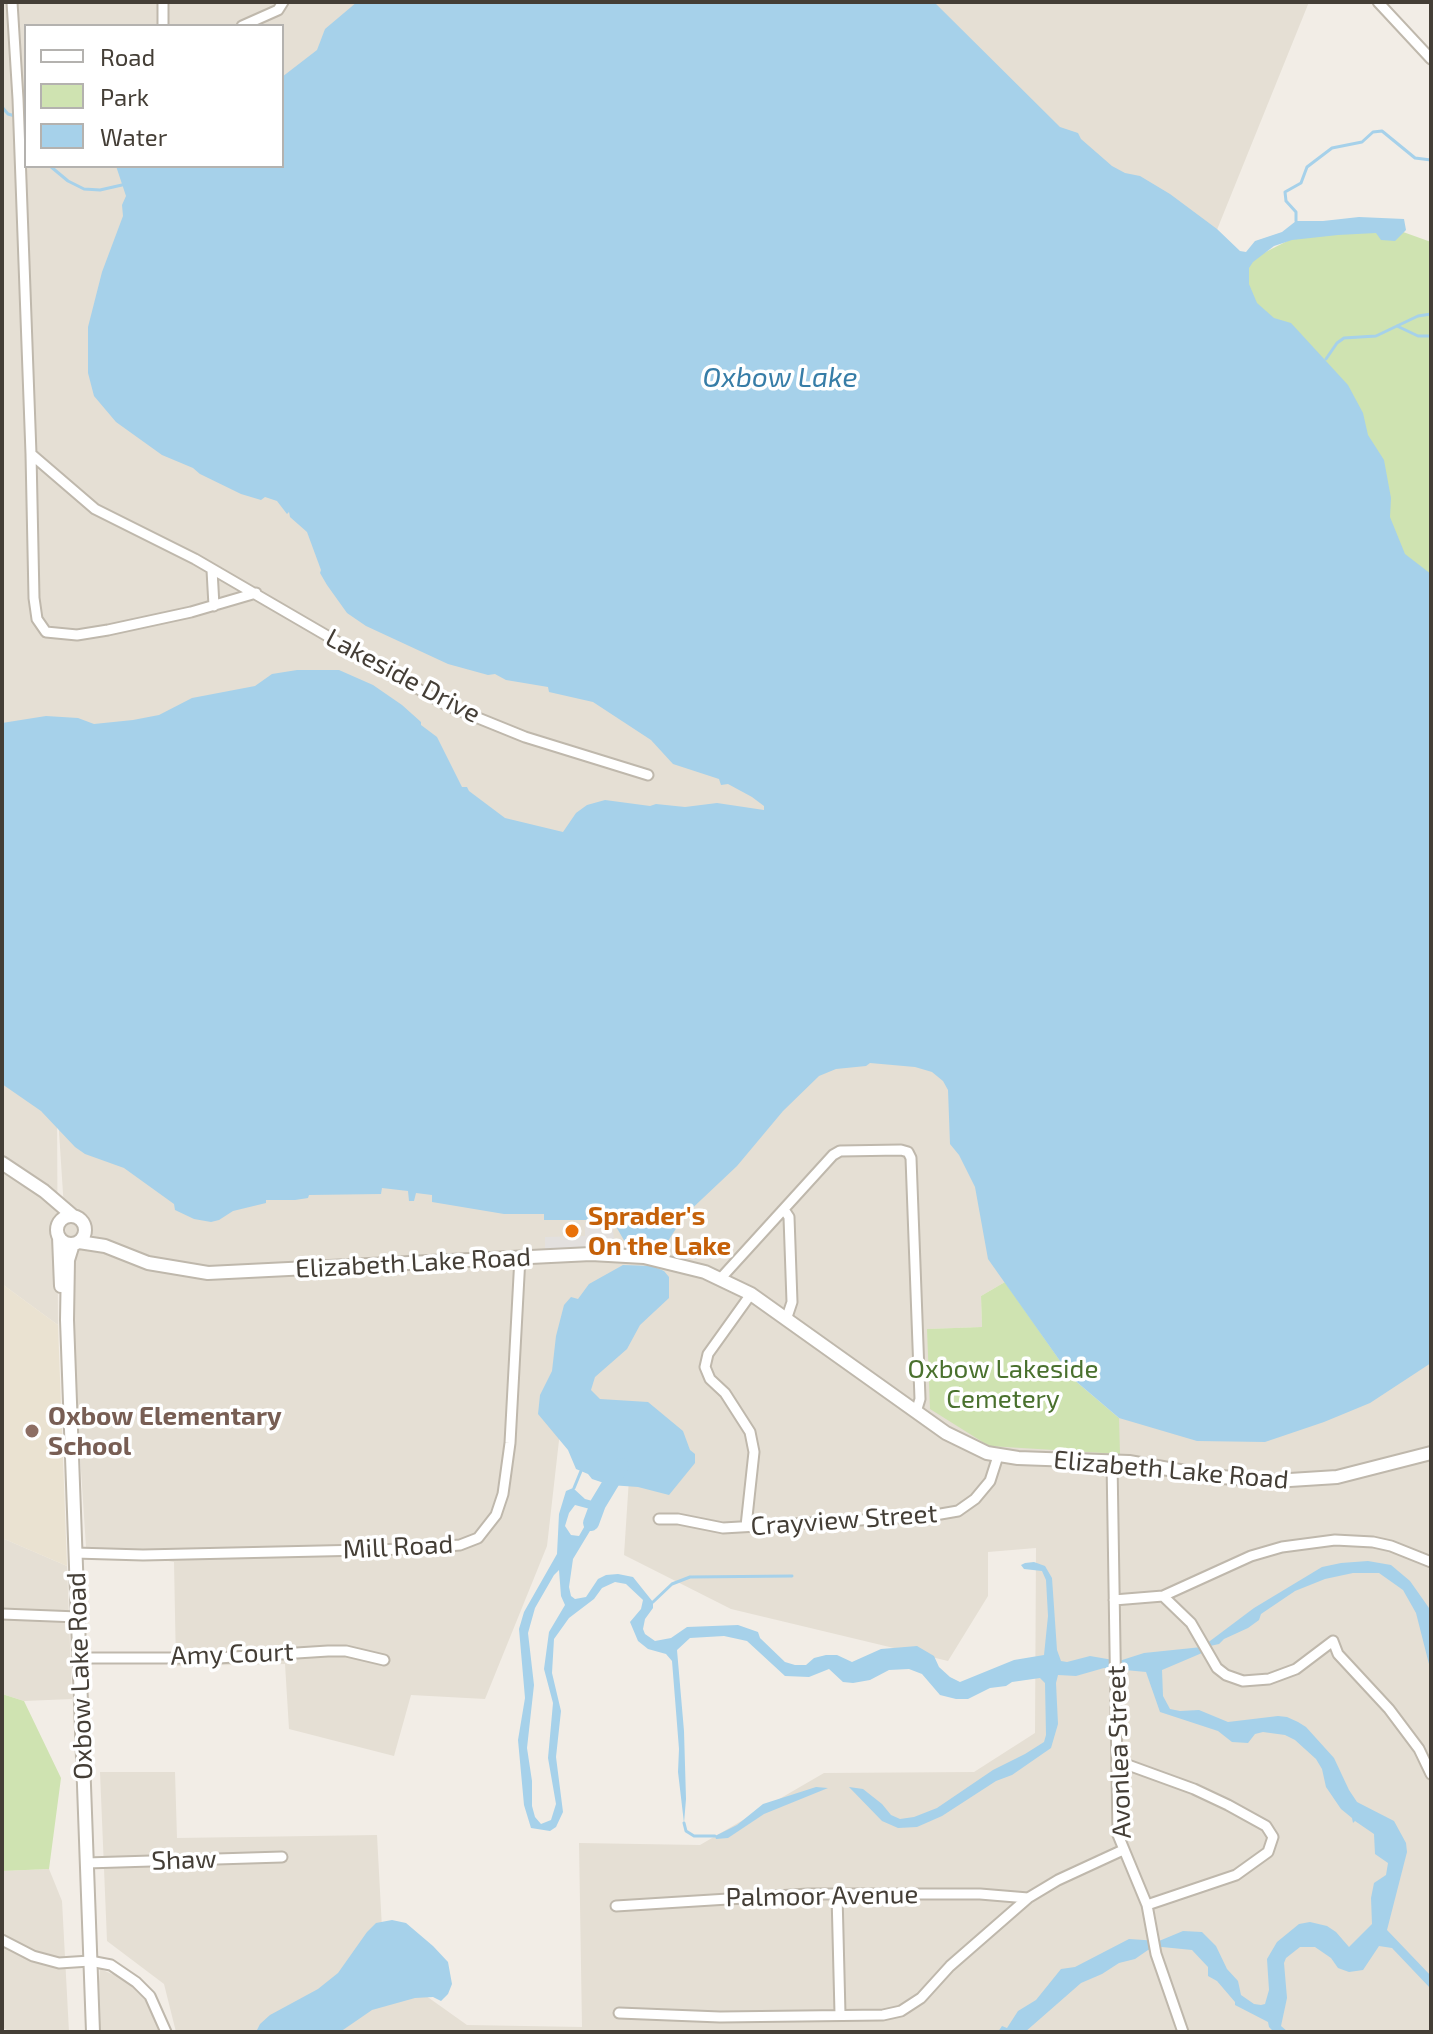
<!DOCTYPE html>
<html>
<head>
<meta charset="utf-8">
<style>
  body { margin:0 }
  #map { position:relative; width:1433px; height:2034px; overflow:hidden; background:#f2ede6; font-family:"Exo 2",sans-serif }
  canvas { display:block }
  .frame { position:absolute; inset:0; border:4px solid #443e36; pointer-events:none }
  .legend { position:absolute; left:24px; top:24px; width:260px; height:144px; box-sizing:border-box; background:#fff; border:2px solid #b4b2af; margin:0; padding:10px 14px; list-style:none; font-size:24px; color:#443e36 }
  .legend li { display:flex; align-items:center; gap:16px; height:40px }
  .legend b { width:40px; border:2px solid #b4b2af }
</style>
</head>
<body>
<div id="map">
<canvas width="1433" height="2034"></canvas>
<div class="frame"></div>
<ul class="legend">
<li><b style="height:10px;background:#fff"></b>Road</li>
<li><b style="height:22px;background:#cfe3b1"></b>Park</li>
<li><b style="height:22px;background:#a6d1ea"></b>Water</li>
</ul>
</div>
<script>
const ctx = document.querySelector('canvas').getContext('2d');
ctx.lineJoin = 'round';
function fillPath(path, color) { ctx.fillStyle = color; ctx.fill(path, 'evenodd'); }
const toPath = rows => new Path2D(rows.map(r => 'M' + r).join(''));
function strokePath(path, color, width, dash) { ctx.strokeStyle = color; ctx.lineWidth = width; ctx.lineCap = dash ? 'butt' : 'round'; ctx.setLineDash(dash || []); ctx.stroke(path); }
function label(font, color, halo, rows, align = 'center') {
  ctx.font = font + ' "Exo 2",sans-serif'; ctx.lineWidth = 7; ctx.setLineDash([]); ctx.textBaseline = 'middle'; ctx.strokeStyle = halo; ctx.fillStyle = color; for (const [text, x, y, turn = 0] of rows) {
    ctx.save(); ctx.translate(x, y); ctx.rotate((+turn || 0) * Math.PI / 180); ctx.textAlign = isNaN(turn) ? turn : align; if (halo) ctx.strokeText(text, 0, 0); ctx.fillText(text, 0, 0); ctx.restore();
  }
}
const residential = toPath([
  [2,2,440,2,282,98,282,26,26,26,26,166,171,166,844,833,567,883,2,774],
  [817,2,1309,2,1168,351],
  [894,960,1063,1096,1005,1282,981,1296,982,1327,928,1329,1119,1418,1117,1392,1431,1265,1431,2032,176,2032,164,1984,107,1941,100,1772,175,1772,177,1838,377,1835,384,1966,467,2025,582,2027,579,1843,700,1845,824,1773,974,1772,1035,1733,1036,1548,988,1552,988,1596,948,1661,731,1609,624,1555,632,1433,567,1370,547,1546,485,1699,411,1695,394,1756,289,1729,285,1664,176,1666,174,1562,86,1547,57,1101,58,1325,2,1284,2,1028],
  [2,1538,67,1566,72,1699,24,1701,2,1694],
  [49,1869,62,1901,69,2032,12,2032,2,2028,2,1871],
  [100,1969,124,1979,151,2006,159,2032,95,2032]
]);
const education = toPath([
  [2,1284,58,1325,67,1566,2,1538]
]);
const green = toPath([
  [1392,228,1431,242,1431,595,1390,585,1238,266,1309,230],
  [1005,1282,1072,1378,1119,1418,1120,1454,989,1446,930,1409,927,1329,982,1327,981,1296],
  [2,1694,24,1701,61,1778,49,1869,2,1871]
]);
const parking = toPath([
  [585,1222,612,1225,615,1245,605,1243,605,1249,545,1251,545,1237,585,1236]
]);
const water = toPath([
  [357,2,934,2,1060,127,1078,133,1081,139,1112,166,1125,173,1140,176,1170,194,1217,229,1240,251,1246,252,1255,241,1282,232,1296,221,1323,221,1359,217,1404,219,1406,230,1395,241,1381,240,1376,233,1338,235,1292,240,1274,246,1253,262,1249,268,1249,284,1257,303,1274,318,1291,323,1348,385,1363,413,1368,435,1384,460,1391,498,1390,517,1405,554,1431,574,1431,1363,1370,1403,1324,1422,1265,1442,1197,1441,1119,1418,1072,1378,988,1259,975,1187,959,1155,950,1144,948,1090,943,1081,932,1072,915,1067,870,1063,866,1066,836,1069,819,1076,783,1111,737,1166,684,1216,663,1249,658,1250,631,1246,625,1242,614,1223,604,1220,544,1220,544,1214,504,1214,432,1202,432,1195,416,1193,414,1201,409,1201,408,1191,382,1188,381,1194,309,1195,308,1198,295,1200,266,1200,266,1203,233,1211,219,1220,211,1222,194,1219,175,1210,174,1204,124,1168,85,1154,75,1147,41,1111,2,1084,2,723,46,716,78,718,94,724,133,720,159,715,192,698,255,686,272,674,297,670,339,670,373,685,402,705,421,722,421,725,437,737,462,787,467,787,469,791,505,818,563,832,576,813,587,805,605,800,650,806,656,804,685,807,717,803,764,810,764,806,752,797,728,784,721,785,719,779,673,764,651,740,593,702,549,692,548,687,506,680,495,674,488,675,448,664,366,626,347,613,327,585,320,573,321,570,307,532,290,517,289,512,287,514,277,501,265,497,261,500,241,494,200,474,193,468,162,455,116,422,94,396,88,373,88,327,102,272,123,216,122,205,126,196,116,166,282,166,282,77,317,50,325,29],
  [623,1265,652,1266,664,1271,669,1277,669,1298,640,1325,627,1349,595,1377,591,1390,600,1399,648,1402,683,1431,690,1450,695,1454,695,1463,669,1495,638,1487,610,1485,592,1479,588,1474,576,1469,568,1450,538,1414,540,1395,552,1371,556,1336,564,1305,571,1297,578,1299,589,1284],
  [573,1488,585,1499,600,1503,599,1516,573,1559,569,1587,571,1596,575,1599,586,1597,598,1579,606,1575,618,1574,633,1577,653,1602,653,1608,645,1619,643,1629,645,1634,655,1641,671,1638,687,1627,738,1625,758,1632,760,1638,785,1662,795,1665,806,1665,814,1658,826,1655,837,1655,852,1662,881,1649,917,1646,934,1656,939,1667,950,1677,960,1682,1014,1660,1044,1655,1048,1616,1046,1580,1042,1571,1024,1569,1021,1565,1025,1563,1034,1562,1045,1566,1052,1578,1057,1650,1061,1661,1067,1662,1090,1656,1119,1661,1144,1653,1202,1647,1254,1608,1322,1567,1341,1563,1368,1561,1391,1565,1410,1581,1429,1608,1431,1672,1416,1613,1403,1590,1379,1573,1353,1573,1325,1579,1295,1591,1261,1614,1259,1620,1248,1628,1224,1639,1219,1644,1210,1646,1202,1653,1162,1670,1163,1696,1170,1709,1180,1711,1199,1710,1228,1722,1278,1716,1287,1717,1298,1722,1306,1727,1334,1758,1349,1790,1357,1802,1394,1821,1406,1843,1407,1852,1387,1930,1431,1976,1431,1989,1392,1948,1379,1946,1363,1970,1349,1972,1338,1968,1331,1958,1315,1947,1300,1947,1286,1958,1284,1963,1287,1998,1281,2026,1288,2032,1274,2032,1269,2027,1268,2022,1235,2005,1235,2002,1217,1981,1208,1976,1208,1967,1192,1950,1162,1947,1148,1950,1135,1959,1119,1963,1102,1974,1081,1983,1025,2032,998,2032,1002,2026,1007,2028,1018,2011,1036,2000,1061,1969,1075,1967,1129,1939,1159,1941,1183,1931,1202,1932,1216,1946,1227,1969,1238,1981,1241,1995,1254,2004,1261,2005,1265,2004,1269,1990,1267,1959,1277,1942,1299,1924,1310,1922,1327,1926,1336,1932,1349,1947,1372,1924,1371,1898,1374,1883,1386,1875,1388,1863,1375,1854,1374,1834,1355,1821,1353,1823,1352,1818,1341,1809,1326,1787,1322,1769,1316,1759,1295,1740,1285,1735,1263,1732,1255,1734,1248,1743,1232,1742,1218,1731,1160,1712,1146,1672,1104,1668,1076,1676,1058,1675,1056,1683,1058,1724,1051,1748,1012,1775,996,1781,942,1816,917,1827,898,1828,882,1821,849,1787,863,1789,882,1804,891,1815,900,1819,914,1817,937,1808,993,1770,1025,1754,1044,1742,1046,1735,1045,1683,1040,1678,1012,1682,1006,1686,990,1688,968,1699,956,1699,940,1695,922,1674,909,1669,889,1670,870,1680,853,1683,843,1682,829,1669,809,1677,785,1676,747,1641,724,1636,690,1638,677,1650,684,1731,686,1799,684,1823,678,1772,679,1749,672,1661,666,1654,648,1649,638,1641,630,1622,641,1609,643,1600,626,1584,615,1582,602,1588,594,1599,569,1618,554,1639,552,1673,561,1711,556,1757,563,1812,556,1827,550,1831,531,1828,524,1805,518,1740,525,1698,519,1629,524,1612,557,1554,559,1514,566,1491],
  [575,1505,590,1509,591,1515,579,1536,571,1535,565,1526,569,1513],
  [559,1570,561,1596,565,1605,549,1632,544,1669,553,1703,548,1758,556,1804,551,1820,541,1824,535,1817,532,1806,532,1781,527,1748,534,1685,528,1633,535,1608,554,1575],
  [816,1787,828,1788,764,1814,728,1838,716,1839,715,1836,737,1825,763,1804],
  [392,1920,406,1923,433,1946,448,1962,452,1984,448,1994,441,2001,433,1997,415,1998,372,2010,340,2032,256,2032,260,2024,270,2015,318,1989,338,1973,367,1932,376,1923]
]);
const stream = toPath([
  [2,107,8,114,15,116],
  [50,166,68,181,84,189,100,190,122,185],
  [1296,221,1296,212,1286,201,1285,192,1301,183,1307,167,1332,148,1362,142,1373,132,1382,131,1415,158,1431,160],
  [1397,326,1418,336,1431,336],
  [1326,359,1337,343,1344,338,1376,336,1418,316,1431,314],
  [574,1488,581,1471],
  [653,1602,672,1584,690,1577,792,1576],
  [684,1823,686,1831,694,1836,715,1836]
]);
const river = toPath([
  [591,1523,598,1504,621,1466]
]);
const minor = toPath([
  [12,2,18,99,31,454,95,509,195,559,446,705,525,737,648,775],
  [163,2,163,26],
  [1378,2,1431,59],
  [242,26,278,10,283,2],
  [31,454,34,598,37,619,46,632,77,635,108,630,191,612,256,593],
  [212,570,214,606],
  [785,1211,789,1217,792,1302,787,1317],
  [721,1278,833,1155,840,1151,901,1150,908,1152,911,1158,920,1399,916,1412],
  [1112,1461,1118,1835,1147,1905,1156,1954,1183,2032],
  [659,1519,678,1519,723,1528,929,1516,958,1511,975,1499,990,1481,998,1456],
  [746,1526,754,1452,750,1432,725,1393,710,1379,705,1367,708,1354,751,1294],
  [75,1553,143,1555,409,1549,460,1545,478,1538,496,1515,503,1494,510,1443,520,1257],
  [1163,1596,1251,1556,1282,1547,1335,1540,1373,1542,1391,1546,1431,1562],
  [1114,1600,1163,1596,1191,1623,1217,1668,1226,1675,1243,1681,1269,1679,1296,1669,1333,1641,1338,1654,1389,1709,1419,1749,1431,1774],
  [2,1614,78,1617],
  [79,1658,218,1658,328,1651,346,1651,384,1660],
  [1117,1761,1194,1789,1228,1805,1266,1826,1273,1837,1268,1852,1236,1875,1147,1905],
  [86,1863,282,1857],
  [837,1894,840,2014],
  [616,1906,808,1894,980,1894,1028,1898],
  [2,1940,33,1956,59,1963,90,1961,111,1965,136,1982,150,1996,166,2032],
  [619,2013,720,2017,883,2015,901,2011,921,1998,950,1966,1028,1898,1058,1880,1123,1850]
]);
const tertiary = toPath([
  [2,1163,44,1191,72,1215],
  '57 1230a14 14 0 1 1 28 0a14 14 0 1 1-28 0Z',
  [59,1237,61,1286],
  [79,1242,105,1246,148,1263,208,1273,591,1254,644,1257,705,1272,751,1294,946,1433,987,1453,1018,1458,1129,1462,1208,1476,1274,1481,1337,1477,1431,1453],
  [73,1244,68,1260,67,1320,93,2032]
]);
const markers = [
  [572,1231,8,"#e8710a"],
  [32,1431,8,"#8d6e63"]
];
const streetNames = [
  ["Lakeside Drive",403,676,28],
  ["Elizabeth Lake Road",413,1263,-3],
  ["Elizabeth Lake Road",1171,1470,5],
  ["Crayview Street",844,1520,-4],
  ["Mill Road",398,1547,-3],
  ["Amy Court",232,1654,-2],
  ["Oxbow Lake Road",80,1676,-92],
  ["Avonlea Street",1119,1752,-92],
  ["Shaw",184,1860,-2],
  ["Palmoor Avenue",822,1896,-1]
];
const foodNames = [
  ["Sprader's",588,1216],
  ["On the Lake",588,1246]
];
const parkNames = [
  ["Oxbow Lakeside",1003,1369],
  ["Cemetery",1003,1399]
];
const educationNames = [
  ["Oxbow Elementary",48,1416],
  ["School",48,1446]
];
const waterNames = [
  ["Oxbow Lake",780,378]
];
fillPath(residential, '#e5dfd4');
fillPath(education, '#eae2d1');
fillPath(green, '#cfe3b1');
fillPath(parking, '#e3e0de');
fillPath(water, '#a6d1ea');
strokePath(stream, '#a6d1ea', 3);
strokePath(river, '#a6d1ea', 16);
strokePath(minor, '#bfb8ac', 13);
strokePath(tertiary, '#bfb8ac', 16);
strokePath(minor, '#fff', 9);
strokePath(tertiary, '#fff', 12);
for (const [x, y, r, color] of markers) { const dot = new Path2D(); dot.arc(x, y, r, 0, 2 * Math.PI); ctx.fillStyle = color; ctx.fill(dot); strokePath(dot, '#fff', 3); }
label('26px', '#443e36', '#fff', streetNames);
label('bold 26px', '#c56008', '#fff', foodNames, 'left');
label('26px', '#4a712e', '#fff', parkNames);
label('bold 26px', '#785e54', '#fff', educationNames, 'left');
label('italic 28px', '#377da7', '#fff', waterNames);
</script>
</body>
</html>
